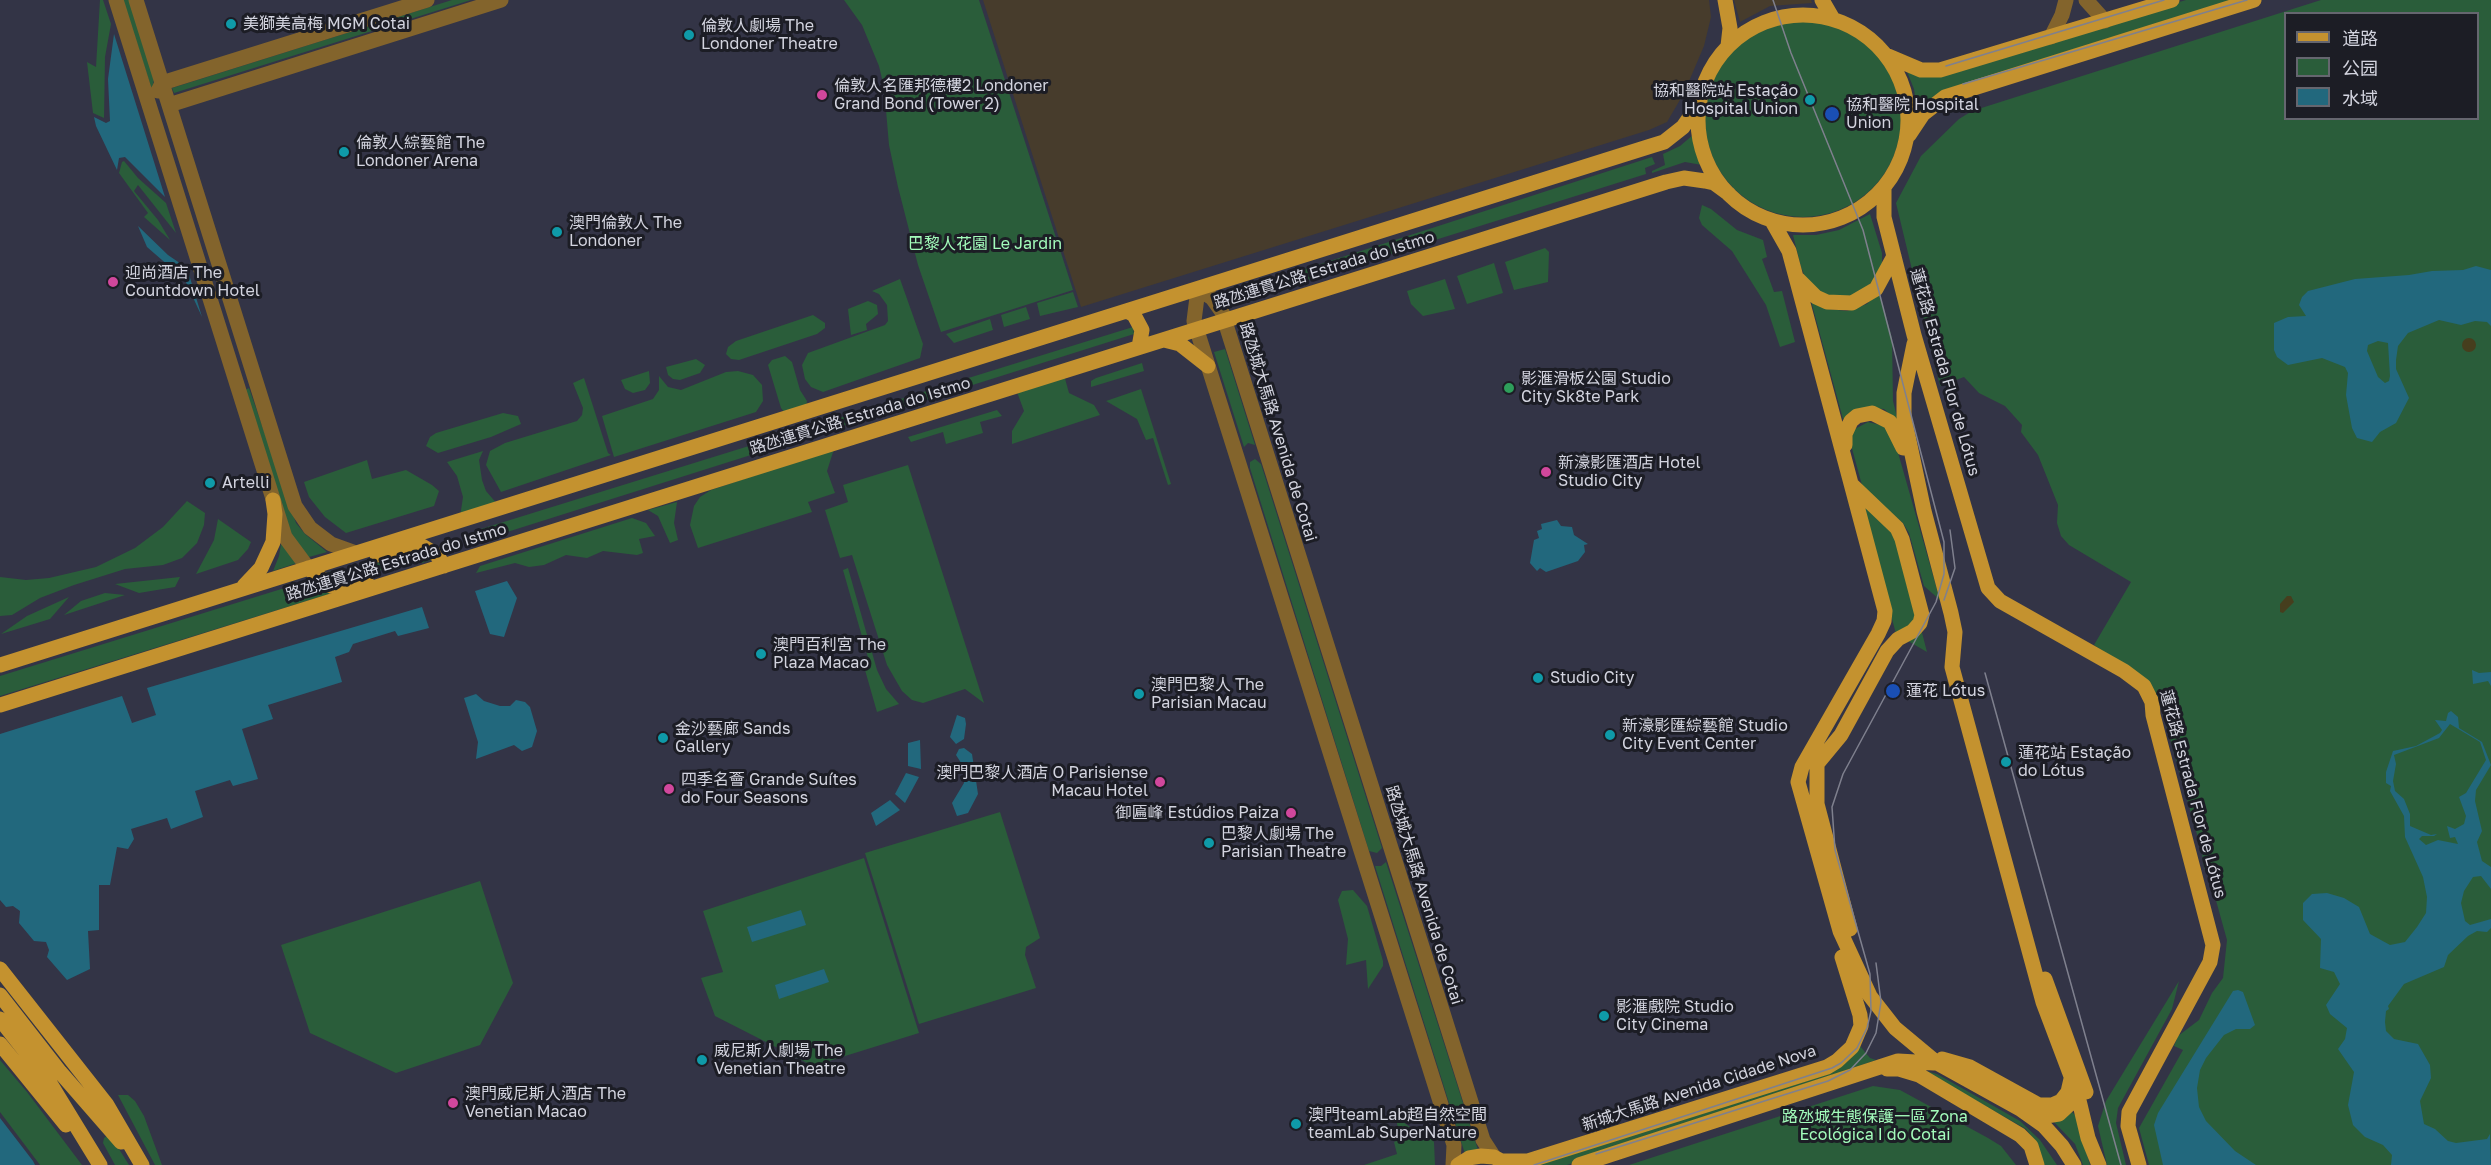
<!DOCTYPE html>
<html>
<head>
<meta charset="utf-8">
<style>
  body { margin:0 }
  #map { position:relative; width:2491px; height:1165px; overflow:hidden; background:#333446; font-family:"Golos Text","Noto Sans SC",sans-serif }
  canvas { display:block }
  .legend { position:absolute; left:2284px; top:12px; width:195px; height:108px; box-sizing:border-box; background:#1c1d25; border:2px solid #65666f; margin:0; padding:8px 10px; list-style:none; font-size:18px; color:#d3d4df }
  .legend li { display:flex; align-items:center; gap:12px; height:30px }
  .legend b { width:30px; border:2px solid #65666f }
</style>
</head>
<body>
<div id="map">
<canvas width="2491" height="1165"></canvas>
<ul class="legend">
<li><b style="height:8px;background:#c4922f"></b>道路</li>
<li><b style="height:16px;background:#2a5d3a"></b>公园</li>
<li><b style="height:16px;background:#22687d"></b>水域</li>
</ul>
</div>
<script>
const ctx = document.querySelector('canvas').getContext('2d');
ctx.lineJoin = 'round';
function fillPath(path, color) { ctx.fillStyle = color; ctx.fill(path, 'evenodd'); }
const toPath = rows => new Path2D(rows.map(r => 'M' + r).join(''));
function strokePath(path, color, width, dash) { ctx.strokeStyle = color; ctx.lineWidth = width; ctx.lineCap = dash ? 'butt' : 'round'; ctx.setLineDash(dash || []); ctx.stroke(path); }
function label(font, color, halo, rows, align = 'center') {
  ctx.font = font + ' "Golos Text","Noto Sans SC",sans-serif'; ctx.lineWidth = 6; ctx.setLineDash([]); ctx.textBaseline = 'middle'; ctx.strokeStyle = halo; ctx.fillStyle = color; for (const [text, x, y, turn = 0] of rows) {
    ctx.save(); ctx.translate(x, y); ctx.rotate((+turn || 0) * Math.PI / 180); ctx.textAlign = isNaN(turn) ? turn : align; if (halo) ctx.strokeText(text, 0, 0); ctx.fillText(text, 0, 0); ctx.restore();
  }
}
const industrial = toPath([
  [983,0,1709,0,1711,17,1704,46,1684,93,1667,122,1649,130,1081,307],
  [1734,0,1811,0,1812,3,1770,6,1740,22]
]);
const green = toPath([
  [100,0,103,0,111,24,105,57,104,118,93,113,87,62,96,67],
  [123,0,130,0,154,79,152,90],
  [452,0,471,0,174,93,172,88],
  [844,0,979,0,1073,290,941,332,918,265,898,187,889,145,884,87,879,66,862,25],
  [2186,0,2241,0,1934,96,1917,111,1914,89,1906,69,1944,72],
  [2321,0,2491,0,2491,1165,2149,1165,2139,1128,2183,1050,2174,1046,2178,1036,2199,1020,2212,993,2223,978,2227,940,2207,868,2205,870,2203,863,2202,852,2158,696,2143,678,2094,645,2131,582,2069,545,2061,536,2057,523,2058,505,2038,455,2021,432,2022,425,2005,406,1979,393,1964,377,1940,386,1896,203,1921,156,1959,119,1972,111],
  [2286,14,2478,14,2478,118,2286,118],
  '1705 119a98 98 0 1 1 196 0a98 98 0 1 1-196 0Z',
  [1693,135,1702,165,1685,162,1652,173,1652,171,1665,165,1663,154,1680,146],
  [1652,157,1655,164,1645,168,1646,174,1237,302,1234,292],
  [124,161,138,178,166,203,176,233,138,185,134,191,158,220,170,240,144,217,148,213,119,173,122,162],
  [1702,205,1711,209,1737,230,1763,240,1767,257,1762,259,1774,292,1782,291,1795,342,1780,347,1766,305,1732,251,1702,225,1699,218],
  [1870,214,1882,253,1882,266,1876,279,1855,296,1828,296,1816,290,1806,279,1801,267,1793,235,1816,235,1839,230],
  [1545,248,1549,252,1548,282,1514,290,1505,262],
  [1494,263,1503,293,1467,304,1457,276],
  [900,279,923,344,920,358,823,392,811,387,805,379,802,365,808,353,885,325,888,321,887,305,879,294,872,291],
  [1445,279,1455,309,1423,316,1411,304,1407,291],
  [1879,291,1892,338,1893,401,1900,429,1894,418,1884,409,1870,408,1851,412,1843,419,1811,301,1828,309,1847,311,1867,304],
  [1073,292,1078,307,1040,316,1037,303],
  [868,301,877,305,878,314,866,324,867,330,851,335,848,309],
  [1026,307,1030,319,1004,327,1001,315],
  [813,315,825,323,825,328,817,334,739,360,731,359,726,354,728,347,736,341],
  [990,319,993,330,954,343,946,334],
  [1133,327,1134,334,485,539,481,529],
  [1225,349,1255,445,1248,443,1244,447,1214,352],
  [785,356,792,362,800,390,807,401,806,406,785,413,781,408,768,365,772,360],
  [696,359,705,365,700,373,680,380,673,379,668,375,666,367],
  [1142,363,1144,371,1091,387,1091,381,1096,378],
  [649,371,650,383,645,390,633,393,625,389,621,380],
  [738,371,753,375,762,385,763,401,756,412,614,457,602,416,653,399,659,390,659,376,668,387,681,390,726,372],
  [1064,375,1069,393,1094,405,1100,415,1012,444,1012,431,1024,411,1017,392],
  [584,378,608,453,611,455,501,492,486,465,490,451,505,443,577,421,582,415,583,408,573,383],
  [249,388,296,523,305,534,327,552,309,557,293,542,245,390],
  [1141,389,1171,484,1168,485,1153,438,1146,440,1137,419,1106,401],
  [997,410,1002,416,980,422,983,433,946,444,943,432,911,442,908,437],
  [503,413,518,416,521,424,491,437,438,453,426,446,430,437,436,433],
  [1868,422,1884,426,1897,449,1940,600,1924,586,1909,533,1903,523,1863,489,1850,441,1853,430],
  [834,449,827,471,835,493,808,502,812,512,698,548,690,525,694,506,700,497,711,490],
  [483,451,479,460,482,480,486,491,498,505,460,517,463,497,457,476,447,462],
  [1255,459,1261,464,1382,848,1377,853,1369,851,1250,468,1250,462],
  [367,460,372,479,406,470,432,485,439,491,434,506,346,533,325,517,309,497,304,482],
  [908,465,984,703,965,689,923,703,912,700,902,691,887,665,852,555,840,558,825,510,848,502,843,485],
  [187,501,205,513,204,525,197,543,182,558,163,565,125,569,74,585,40,598,12,615,0,616,0,577,26,580,49,578,96,567,135,548,163,527],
  [677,502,674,523,678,540,670,543,658,516,648,510],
  [1861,503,1887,525,1900,547,1927,652,1896,634],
  [632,518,646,523,655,536,639,539,643,553,637,555,603,551,587,558,566,555,544,565,529,567,515,563,476,573,480,566],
  [218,519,251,542,248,549,238,560,196,574,214,540],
  [282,538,297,563,273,571,279,556],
  [424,551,434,559,422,563,417,559,409,561,342,583,323,574,332,571,343,574,413,552],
  [848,568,877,670,886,689,899,704,877,712,865,670,871,668,843,570],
  [180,577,175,587,139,593,115,584],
  [317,578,330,592,329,594,0,696,0,676],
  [105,593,125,595,64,615,81,601],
  [69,597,50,619,1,634,27,616],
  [1000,812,1040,938,1026,947,1025,955,1036,988,919,1024,865,853],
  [864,858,919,1033,813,1066,715,1016,701,978,723,972,703,911],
  [1386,862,1478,1150,1465,1154,1375,866,1381,866],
  [480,881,513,983,480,1045,396,1073,310,1033,281,945],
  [1353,890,1367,906,1383,961,1383,966,1368,989,1366,960,1346,965,1348,939,1338,900,1342,891],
  [2179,981,2172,1009,2118,1108,2116,1123,2126,1165,2107,1165,2098,1126,2106,1101],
  [1860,1046,1870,1058,1876,1060,1567,1165,1527,1165,1834,1070,1847,1062],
  [0,1060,27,1092,82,1165,40,1165,0,1112],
  [1922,1070,1937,1074,2020,1121,2040,1140,2057,1165,2043,1165,2036,1142,2026,1129],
  [1873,1086,1900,1090,1988,1138,2001,1146,2016,1165,1629,1165],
  [118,1095,128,1095,135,1101,144,1116,162,1165,155,1165],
  [2072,1112,2076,1116,2090,1165,2083,1165,2075,1144,2053,1121],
  [1395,1116,1414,1130,1428,1135,1434,1142,1435,1165,1364,1165,1397,1154,1394,1142,1401,1139],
  [107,1136,119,1149,129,1165,115,1165,103,1143,104,1138]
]);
const sand = toPath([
  '2462 345a7 7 0 1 1 14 0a7 7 0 1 1-14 0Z',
  [2287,596,2291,596,2294,602,2283,613,2280,612,2280,604]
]);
const water = toPath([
  [114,34,165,197,125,157,119,158,117,170,96,126,94,117,106,123,110,121,108,79],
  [138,226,168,255,187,268,202,317,185,280,147,247],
  [2476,266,2491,270,2491,326,2487,322,2475,321,2461,325,2439,320,2408,333,2398,346,2396,360,2396,369,2409,398,2396,423,2380,432,2372,442,2357,438,2352,428,2346,395,2348,373,2345,367,2322,358,2288,365,2277,357,2274,350,2274,323,2288,317,2306,316,2299,305,2302,297,2308,291,2355,279,2409,275,2432,271,2463,270],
  [2378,341,2388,343,2390,376,2389,381,2385,383,2378,377,2367,351,2368,345],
  [1557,520,1561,526,1572,527,1574,535,1588,544,1584,545,1585,552,1578,561,1546,572,1540,568,1537,571,1530,563,1534,540,1539,538,1537,531,1542,529,1541,524],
  [507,581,517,598,504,637,490,634,475,591],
  [422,607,429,628,398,636,395,631,353,644,349,652,335,657,342,682,268,705,273,719,242,729,258,779,233,786,230,780,195,791,203,817,171,829,167,818,131,829,134,839,128,849,117,847,110,885,99,885,99,930,88,931,90,969,67,980,47,957,49,950,46,942,34,941,19,923,20,911,13,906,6,907,0,900,0,734,122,696,132,723,156,715,147,688],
  [2472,670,2479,673,2491,672,2491,686,2488,681,2473,684],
  [476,694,484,701,500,706,510,706,516,700,525,702,530,707,537,731,532,747,522,751,514,745,476,759,478,742,464,698],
  [2451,711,2458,717,2459,728,2482,742,2491,765,2476,790,2475,801,2482,831,2477,842,2482,861,2491,867,2491,889,2481,876,2473,877,2464,891,2461,903,2465,921,2470,925,2491,919,2491,928,2487,932,2477,931,2468,936,2448,955,2444,967,2404,984,2388,1006,2389,1009,2386,1011,2385,1022,2386,1031,2394,1039,2418,1044,2430,1065,2431,1078,2420,1101,2424,1124,2435,1129,2448,1141,2456,1143,2487,1139,2490,1134,2491,1165,2391,1165,2392,1155,2383,1145,2365,1137,2353,1125,2348,1105,2354,1072,2338,1049,2345,1039,2347,1028,2330,1014,2326,1005,2340,984,2334,972,2320,968,2321,939,2303,920,2303,903,2312,894,2327,893,2344,898,2359,907,2370,934,2390,945,2405,942,2417,927,2426,913,2427,897,2423,877,2405,837,2404,816,2390,791,2391,786,2386,783,2386,772,2393,751,2416,746,2440,733,2442,730,2435,720,2446,721,2448,713],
  [2450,724,2480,742,2486,760,2466,793,2459,797,2466,816,2464,824,2455,829,2447,826,2450,838,2455,837,2458,844,2438,840,2426,845,2419,839,2422,836,2434,836,2437,834,2431,835,2410,826,2410,814,2404,799,2395,791,2393,781,2396,764,2394,755,2439,738],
  [957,715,965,718,966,724,964,739,956,744,950,737],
  [920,740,921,769,908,766,908,743],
  [964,748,972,754,978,794,968,813,957,816,952,803,964,783,965,769,956,755,959,749],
  [906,773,919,777,905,803,895,794],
  [890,800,900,810,876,826,871,813],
  [801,910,806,925,752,942,747,927],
  [824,969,829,982,779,999,775,985],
  [2238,990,2243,992,2255,1025,2250,1029,2236,1029,2224,1035,2206,1058,2200,1070,2197,1088,2199,1107,2206,1121,2235,1151,2256,1165,2163,1165,2154,1125,2158,1113,2233,991],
  [0,1118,33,1161,35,1165,0,1165]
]);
const minor = toPath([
  [116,0,285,537,308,568],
  [136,0,295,506,310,528,331,544,356,553],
  [2086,0,2105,21],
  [2051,37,2062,15,2066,0],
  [158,91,162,83,427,0],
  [169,105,501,0],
  [1453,1165,1454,1145,1451,1136,1194,321,1198,289,1212,298,1222,312,1483,1140,1494,1157]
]);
const major = toPath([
  [1725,0,1730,28,1728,46],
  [1822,0,1833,19],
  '1698 120a105 105 0 1 1 210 0a105 105 0 1 1-210 0Z',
  [1888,56,1921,70,1940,70,2172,0],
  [1909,135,1923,114,1945,97,2254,0],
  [1884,187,1884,217,1914,335,1988,588,2000,601,2124,671,2144,686,2152,702,2153,715,2213,945,2210,962,2129,1112,2128,1126,2139,1165],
  [1772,221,1789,251,1885,611,1884,621,1878,634,1802,767,1798,782,1840,931,1870,996,1895,1028,1937,1063,2020,1109,2044,1126,2062,1146,2074,1165],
  [1798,279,1816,297,1827,302,1852,303,1876,289,1894,256],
  [1127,311,1134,315,1142,330,1139,347],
  [1164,340,1180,344,1208,366],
  [1914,344,1904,393,1904,417,1924,511,1951,613,1955,632,1952,667,2043,1002,2077,1092,2088,1138,2099,1165],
  [1845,445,1845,434,1851,421,1857,416,1872,413,1890,422,1903,448],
  [377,555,422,546,437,555,444,566],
  [308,568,331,586,339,587,366,580],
  [244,586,261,568,273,542,275,514,273,500],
  [0,665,1651,146,1664,142,1683,127,1700,102],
  [0,705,1666,182,1684,178,1705,181,1714,183,1729,194],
  [1850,929,1817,804,1817,764,1841,735,1887,651,1898,639,1913,631,1920,623,1922,615,1902,539,1897,528,1853,486],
  [0,969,107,1105,142,1165],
  [2045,979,2086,1092],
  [0,995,60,1072,121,1142],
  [0,1019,48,1080,100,1165],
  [0,1044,66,1125],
  [1942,1059,1970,1067,2039,1105,2052,1105,2061,1101,2068,1092,2071,1079],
  [1887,1069,1899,1069,1919,1075,2020,1135,2031,1146,2037,1165],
  [2033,1118,2059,1114,2074,1100],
  [1504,1161,1528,1161,1827,1067,1837,1061,1852,1047,1861,1026,1860,1015,1842,957],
  [1458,1165,1469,1158,1481,1156,1494,1157,1509,1165],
  [1579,1165,1898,1061,1934,1063]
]);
const tram = toPath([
  [1946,66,2164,0],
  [1963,84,2247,0],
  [1944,600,1955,568,1950,530],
  [1985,673,2121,1165],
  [1596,1154,1828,1081,1850,1070,1866,1053,1876,1033,1881,1002,1876,963],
  [1534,1165,1832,1068,1841,1063,1857,1048,1867,1028,1871,1011,1870,974,1835,850,1832,807,1843,774,1936,602,1944,574,1944,542,1863,230,1791,53,1773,0]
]);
const markers = [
  [231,24,6,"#0f9aa8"],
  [689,35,6,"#0f9aa8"],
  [822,95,6,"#d1479c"],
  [1810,100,6,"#0f9aa8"],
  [1832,114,8,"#1a4fb4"],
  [344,152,6,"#0f9aa8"],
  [557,232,6,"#0f9aa8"],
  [113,282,6,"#d1479c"],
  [1509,388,6,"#2e9e5b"],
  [1546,472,6,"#d1479c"],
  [210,483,6,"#0f9aa8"],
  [761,654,6,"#0f9aa8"],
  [1538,678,6,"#0f9aa8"],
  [1893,691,8,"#1a4fb4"],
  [1139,694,6,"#0f9aa8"],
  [1610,735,6,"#0f9aa8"],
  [663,738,6,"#0f9aa8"],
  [2006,762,6,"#0f9aa8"],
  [1160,782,6,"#d1479c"],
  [669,789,6,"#d1479c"],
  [1291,813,6,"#d1479c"],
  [1209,843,6,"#0f9aa8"],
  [1604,1016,6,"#0f9aa8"],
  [702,1060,6,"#0f9aa8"],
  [453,1103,6,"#d1479c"],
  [1296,1124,6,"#0f9aa8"]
];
const poiNames = [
  ["美獅美高梅 MGM Cotai",243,24],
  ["倫敦人劇場 The",701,26],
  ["Londoner Theatre",701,44],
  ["倫敦人名匯邦德樓2 Londoner",834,86],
  ["Grand Bond (Tower 2)",834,104],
  ["協和醫院站 Estação",1798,91,"right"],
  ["Hospital Union",1798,109,"right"],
  ["協和醫院 Hospital",1846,105],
  ["Union",1846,123],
  ["倫敦人綜藝館 The",356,143],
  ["Londoner Arena",356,161],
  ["澳門倫敦人 The",569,223],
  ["Londoner",569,241],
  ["迎尚酒店 The",125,273],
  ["Countdown Hotel",125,291],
  ["影滙滑板公園 Studio",1521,379],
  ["City Sk8te Park",1521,397],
  ["新濠影匯酒店 Hotel",1558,463],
  ["Studio City",1558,481],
  ["Artelli",222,483],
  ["澳門百利宮 The",773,645],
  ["Plaza Macao",773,663],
  ["Studio City",1550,678],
  ["澳門巴黎人 The",1151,685],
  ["Parisian Macau",1151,703],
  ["蓮花 Lótus",1906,691],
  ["新濠影匯綜藝館 Studio",1622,726],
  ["City Event Center",1622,744],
  ["金沙藝廊 Sands",675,729],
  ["Gallery",675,747],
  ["蓮花站 Estação",2018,753],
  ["do Lótus",2018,771],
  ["澳門巴黎人酒店 O Parisiense",1148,773,"right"],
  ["Macau Hotel",1148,791,"right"],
  ["四季名薈 Grande Suítes",681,780],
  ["do Four Seasons",681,798],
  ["御匾峰 Estúdios Paiza",1279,813,"right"],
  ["巴黎人劇場 The",1221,834],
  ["Parisian Theatre",1221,852],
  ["影滙戲院 Studio",1616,1007],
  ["City Cinema",1616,1025],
  ["威尼斯人劇場 The",714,1051],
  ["Venetian Theatre",714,1069],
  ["澳門威尼斯人酒店 The",465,1094],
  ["Venetian Macao",465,1112],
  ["澳門teamLab超自然空間",1308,1115],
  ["teamLab SuperNature",1308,1133]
];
const parkNames = [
  ["巴黎人花園 Le Jardin",985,244],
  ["路氹城生態保護一區 Zona",1875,1117],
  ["Ecológica I do Cotai",1875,1135]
];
const streetNames = [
  ["路氹連貫公路 Estrada do Istmo",1324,270,-17],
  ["蓮花路 Estrada Flor de Lótus",1945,372,74],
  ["路氹連貫公路 Estrada do Istmo",860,416,-17],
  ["路氹城大馬路 Avenida de Cotai",1278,432,73],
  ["路氹連貫公路 Estrada do Istmo",396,562,-17],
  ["蓮花路 Estrada Flor de Lótus",2193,794,75],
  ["路氹城大馬路 Avenida de Cotai",1424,895,73],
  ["新城大馬路 Avenida Cidade Nova",1699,1088,-18]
];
fillPath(industrial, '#473c2c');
fillPath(green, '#2a5d3a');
fillPath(sand, '#463e1d');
fillPath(water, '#22687d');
strokePath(minor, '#83642c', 15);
strokePath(major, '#c4922f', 15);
strokePath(tram, '#7f808e', 1.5);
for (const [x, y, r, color] of markers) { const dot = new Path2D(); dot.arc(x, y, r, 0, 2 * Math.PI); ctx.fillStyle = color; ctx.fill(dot); strokePath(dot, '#1c1d25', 2); }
label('16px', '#d3d4df', '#1c1d25', poiNames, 'left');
label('16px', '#a3fcbb', '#1c1d25', parkNames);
label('16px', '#d3d4df', '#1c1d25', streetNames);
</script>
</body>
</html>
